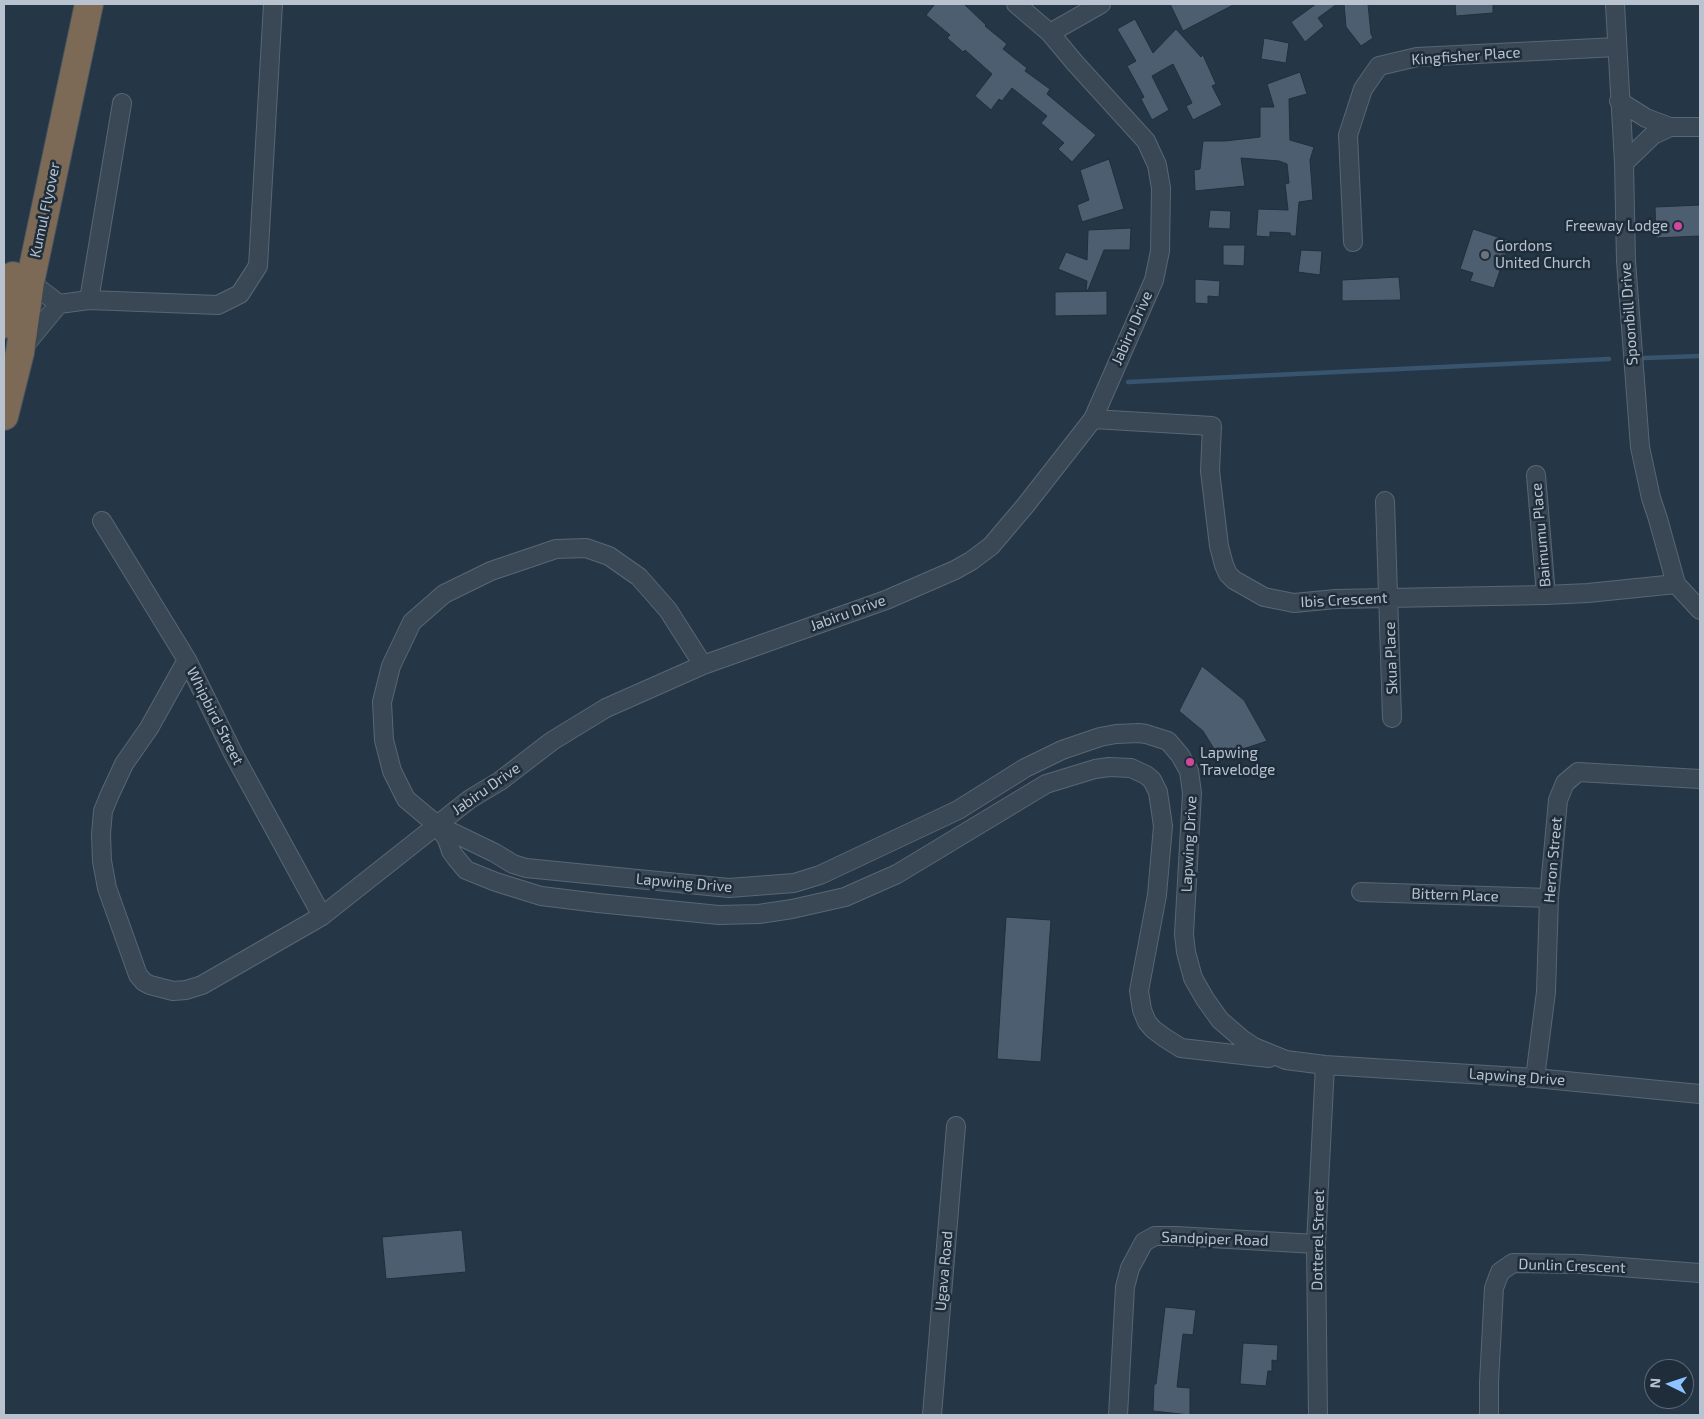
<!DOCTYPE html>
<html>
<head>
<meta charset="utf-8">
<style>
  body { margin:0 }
  #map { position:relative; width:1704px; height:1419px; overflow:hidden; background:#253746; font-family:"Exo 2",sans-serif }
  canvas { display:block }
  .frame { position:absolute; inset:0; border:5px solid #b8c3cf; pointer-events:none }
  .north { position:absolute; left:1644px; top:1359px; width:50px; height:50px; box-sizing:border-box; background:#1f2d3b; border:1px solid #5c6976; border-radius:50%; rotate:274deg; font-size:14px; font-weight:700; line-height:20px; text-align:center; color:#b8c3cf }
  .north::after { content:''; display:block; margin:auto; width:18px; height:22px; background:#8dc4ff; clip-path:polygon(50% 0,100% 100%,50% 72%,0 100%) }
</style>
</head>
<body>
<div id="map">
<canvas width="1704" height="1419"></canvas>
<div class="frame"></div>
<div class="north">N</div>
</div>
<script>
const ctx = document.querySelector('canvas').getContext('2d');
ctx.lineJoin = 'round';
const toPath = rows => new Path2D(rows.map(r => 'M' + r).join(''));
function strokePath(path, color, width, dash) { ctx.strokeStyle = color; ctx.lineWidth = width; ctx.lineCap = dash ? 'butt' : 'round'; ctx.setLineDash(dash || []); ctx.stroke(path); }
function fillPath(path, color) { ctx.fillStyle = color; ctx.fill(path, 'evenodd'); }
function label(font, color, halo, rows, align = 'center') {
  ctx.font = font + ' "Exo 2",sans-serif'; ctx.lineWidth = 5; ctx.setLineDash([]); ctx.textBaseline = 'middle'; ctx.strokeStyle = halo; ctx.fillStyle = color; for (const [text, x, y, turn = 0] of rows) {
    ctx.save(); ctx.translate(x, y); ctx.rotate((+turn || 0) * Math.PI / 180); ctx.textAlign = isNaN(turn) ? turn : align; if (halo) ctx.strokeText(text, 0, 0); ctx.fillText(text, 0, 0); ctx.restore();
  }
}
const stream = toPath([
  [1644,358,1700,356],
  [1128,382,1609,359]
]);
const building = toPath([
  [935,4,964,4,986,25,985,26,1007,44,1003,49,1027,68,1025,71,1050,89,1047,94,1096,135,1072,162,1058,149,1064,143,1041,123,1047,116,1012,88,1002,101,999,99,991,110,975,96,992,74,965,50,963,52,947,38,950,35,926,15,935,4],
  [1170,4,1235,4,1183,31,1170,4],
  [1316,4,1337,4,1318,18,1324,26,1305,42,1291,22,1316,4],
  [1344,4,1368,4,1371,34,1373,38,1361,46,1346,27,1344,4],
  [1455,4,1493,4,1493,13,1456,16,1455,4],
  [1135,19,1153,53,1176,29,1201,57,1203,55,1216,84,1212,86,1222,105,1193,120,1186,106,1192,103,1173,64,1152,76,1169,110,1152,120,1141,99,1144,97,1127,66,1136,61,1117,29,1135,19],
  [1264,38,1289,43,1286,63,1261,59,1264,38],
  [1300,72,1307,94,1289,99,1290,140,1314,147,1310,160,1313,200,1299,202,1296,236,1291,236,1290,233,1270,232,1270,237,1256,236,1258,209,1288,210,1285,184,1289,183,1287,164,1279,161,1241,158,1245,186,1195,191,1194,170,1200,169,1203,141,1225,141,1260,137,1260,107,1274,107,1267,84,1300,72],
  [1109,159,1124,209,1082,222,1077,205,1089,200,1080,170,1109,159],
  [1700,205,1700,236,1656,238,1655,207,1700,205],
  [1210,210,1231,211,1230,229,1208,228,1210,210],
  [1131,228,1130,250,1104,250,1088,290,1086,290,1087,281,1058,269,1066,252,1087,260,1088,230,1131,228],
  [1473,229,1510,241,1494,288,1470,281,1473,273,1460,269,1473,229],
  [1223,245,1245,245,1244,266,1223,265,1223,245],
  [1301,250,1322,251,1320,275,1298,272,1301,250],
  [1399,277,1401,300,1342,301,1342,280,1399,277],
  [1195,279,1220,281,1219,297,1208,296,1208,304,1195,303,1195,279],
  [1107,291,1107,315,1055,316,1055,292,1107,291],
  [1202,666,1244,700,1267,741,1219,757,1203,731,1179,711,1202,666],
  [1006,917,1051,920,1041,1062,997,1059,1006,917],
  [462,1230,466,1272,386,1279,382,1237,462,1230],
  [1165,1307,1196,1310,1193,1335,1183,1334,1177,1387,1190,1388,1190,1415,1153,1411,1154,1384,1156,1384,1165,1307],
  [1243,1343,1278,1345,1277,1361,1272,1360,1272,1371,1268,1371,1266,1386,1240,1384,1243,1343]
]);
const street = toPath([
  [1615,4,1624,163,1626,261,1640,447,1651,498,1658,519,1676,584,1700,610],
  [1050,33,1101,4],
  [1619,101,1646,118,1670,127,1700,127],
  [1624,163,1653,135,1670,127],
  [1353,242,1348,135,1363,89,1379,66,1417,57,1617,47],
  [30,282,59,304],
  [89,300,122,103],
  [21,350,59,304,89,300,218,305,240,294,258,266,273,4],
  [1093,419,1212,426,1210,471,1219,546,1224,565,1228,574,1234,580,1264,597,1294,603,1336,599,1546,595,1588,593,1676,584],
  [1536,475,1546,595],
  [1385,501,1392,718],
  [102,521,187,660,234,755,322,916],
  [187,660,149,728,124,764,110,794,103,811,101,834,102,861,107,888,138,975,144,982,150,985,173,991,186,990,202,985,322,916,470,799,500,781,552,741,606,708,703,665,886,600,955,570,971,561,991,546,1025,506,1093,419,1154,280,1160,251,1161,188,1157,165,1146,141,1075,63,1050,33,1016,4],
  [703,665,668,610,639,577,609,556,586,548,556,549,491,571,444,594,412,622,391,666,382,702,384,740,392,771,406,799,437,825,495,853,513,864,526,868,729,888,794,883,820,875,958,810,1025,768,1062,750,1100,737,1116,734,1139,733,1146,734,1168,741,1180,755,1189,771,1192,793,1184,934,1186,952,1193,978,1205,999,1220,1020,1242,1039,1254,1047,1286,1060,1325,1065,1535,1078,1700,1094],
  [437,825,447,839,451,851,456,858,466,870,496,882,541,896,598,903,719,915,759,914,792,909,845,897,897,874,1046,784,1095,769,1109,767,1131,768,1146,775,1152,780,1158,792,1163,826,1157,895,1139,991,1142,1010,1147,1022,1153,1029,1165,1038,1181,1048,1269,1058],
  [1361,892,1549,898],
  [1535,1078,1546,992,1549,898,1558,800,1565,783,1578,772,1700,779],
  [932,1415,956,1126],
  [1118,1415,1125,1287,1130,1268,1144,1242,1155,1236,1176,1236,1316,1244],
  [1318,1415,1316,1244,1325,1065],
  [1489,1415,1489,1382,1494,1288,1500,1272,1513,1263,1580,1264,1700,1273]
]);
const highway = toPath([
  [4,324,13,276],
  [4,416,20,352,30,282,89,4]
]);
const markers = [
  [1678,226,5,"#d1479c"],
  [1485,255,5,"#6b7280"],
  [1190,762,5,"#d1479c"]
];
const streetNames = [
  ["Kingfisher Place",1466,56,-4],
  ["Kumul Flyover",45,210,-78],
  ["Spoonbill Drive",1629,314,-94],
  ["Jabiru Drive",1132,328,-66],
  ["Baimumu Place",1541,535,-95],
  ["Ibis Crescent",1344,600,-3],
  ["Jabiru Drive",848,613,-20],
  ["Skua Place",1391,658,-92],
  ["Whipbird Street",215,716,63],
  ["Jabiru Drive",486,789,-35],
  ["Lapwing Drive",1189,844,-87],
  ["Heron Street",1553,860,-85],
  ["Lapwing Drive",684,883,5],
  ["Bittern Place",1455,895,2],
  ["Lapwing Drive",1517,1077,4],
  ["Sandpiper Road",1215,1239,2],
  ["Dotterel Street",1318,1240,-89],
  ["Dunlin Crescent",1572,1266,2],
  ["Ugava Road",944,1271,-85]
];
const poiNames = [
  ["Freeway Lodge",1668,226,"right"],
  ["Gordons",1495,246],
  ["United Church",1495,263],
  ["Lapwing",1200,753],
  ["Travelodge",1200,770]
];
strokePath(stream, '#38546e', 4.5);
fillPath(building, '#4c5e70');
strokePath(building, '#212f3d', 1);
strokePath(street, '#596673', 20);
strokePath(highway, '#455360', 30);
strokePath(street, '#3a4855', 18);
strokePath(highway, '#7c6a56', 28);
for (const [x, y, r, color] of markers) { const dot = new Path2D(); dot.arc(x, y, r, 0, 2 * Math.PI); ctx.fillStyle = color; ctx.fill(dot); strokePath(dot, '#1f2d3b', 2); }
label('15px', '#b8c3cf', '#1f2d3b', streetNames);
label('15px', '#b8c3cf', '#1f2d3b', poiNames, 'left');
</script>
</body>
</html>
